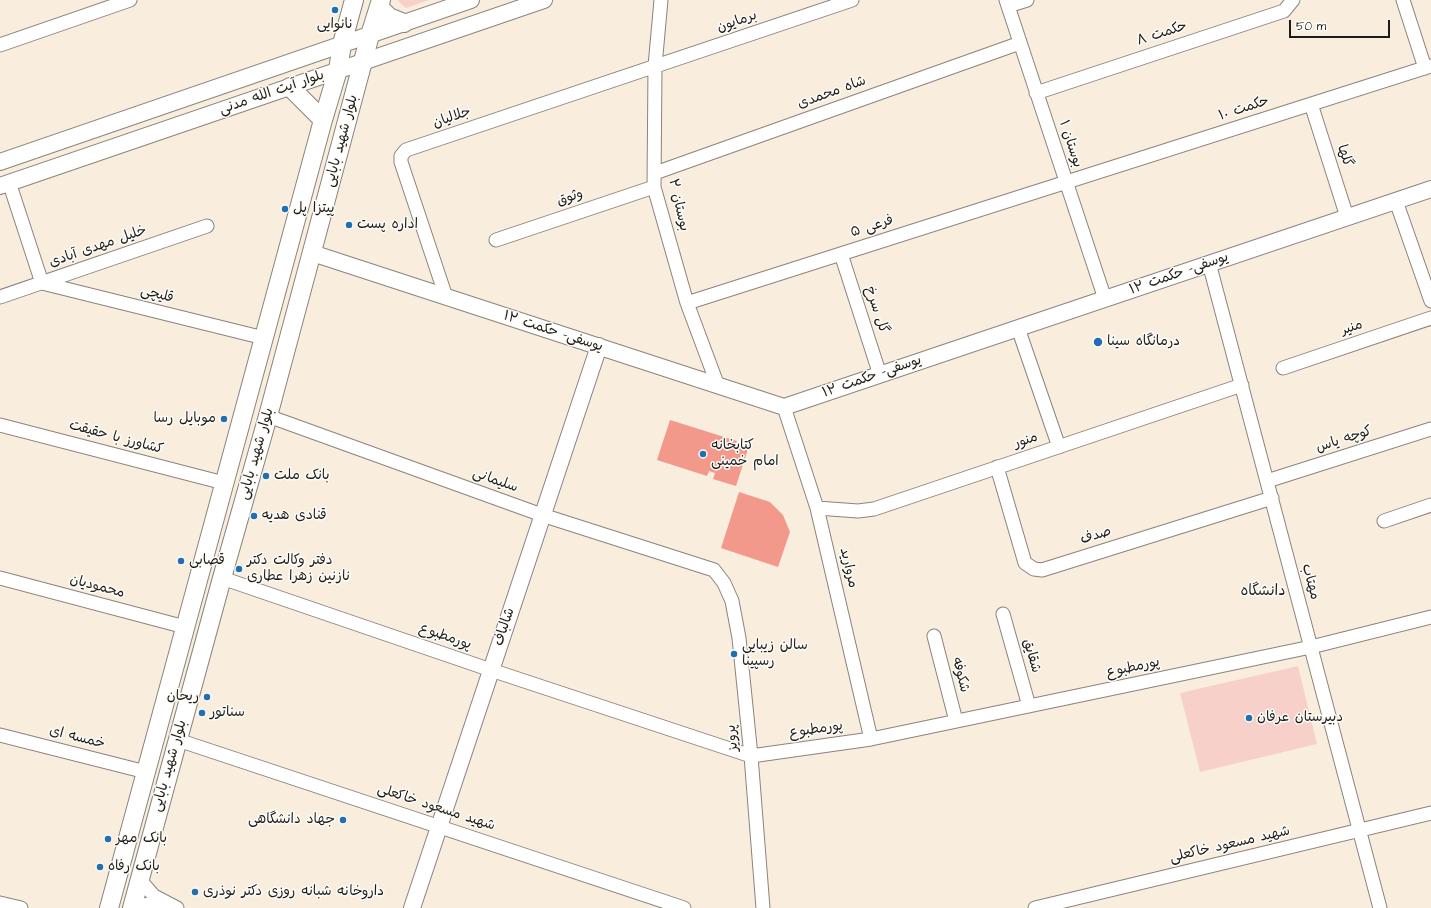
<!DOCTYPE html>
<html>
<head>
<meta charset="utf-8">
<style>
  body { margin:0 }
  #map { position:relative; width:1431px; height:908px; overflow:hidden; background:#f9edde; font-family:"Architects Daughter",sans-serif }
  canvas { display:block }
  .scale { position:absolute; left:1289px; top:20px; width:101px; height:18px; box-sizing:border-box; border:2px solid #1c1c1c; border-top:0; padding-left:5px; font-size:12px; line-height:14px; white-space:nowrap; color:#1c1c1c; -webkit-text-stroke:3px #fdfcf7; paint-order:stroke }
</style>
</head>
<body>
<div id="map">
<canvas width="1431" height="908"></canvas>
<div class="scale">50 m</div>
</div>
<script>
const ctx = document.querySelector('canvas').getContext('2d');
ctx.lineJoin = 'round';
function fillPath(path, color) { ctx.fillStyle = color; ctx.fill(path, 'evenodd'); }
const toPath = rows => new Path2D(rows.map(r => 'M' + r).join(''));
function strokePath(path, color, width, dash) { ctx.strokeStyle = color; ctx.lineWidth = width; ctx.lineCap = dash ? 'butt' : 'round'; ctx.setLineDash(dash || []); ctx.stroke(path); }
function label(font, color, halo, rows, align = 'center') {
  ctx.font = font + ' "Architects Daughter","Playpen Sans Arabic",sans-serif'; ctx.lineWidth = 3; ctx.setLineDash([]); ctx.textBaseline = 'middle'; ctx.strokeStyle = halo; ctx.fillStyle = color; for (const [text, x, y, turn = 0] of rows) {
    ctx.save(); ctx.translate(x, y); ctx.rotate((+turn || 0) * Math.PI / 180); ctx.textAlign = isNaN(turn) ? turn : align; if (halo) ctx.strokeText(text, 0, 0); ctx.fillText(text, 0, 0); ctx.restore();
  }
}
const built = toPath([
  [397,0,429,0,406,8],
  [1298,666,1317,744,1200,772,1180,693]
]);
const building = toPath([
  [670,420,737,441,735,445,748,449,736,486,713,479,715,473,709,471,707,476,657,460],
  [739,492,770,502,783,515,790,532,778,567,721,548]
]);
const minor = toPath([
  [661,0,655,66,654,187,687,303,718,386],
  [1006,0,1105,299],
  [1403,0,1425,68],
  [1008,6,1027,0],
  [0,45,130,0],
  [1036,93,1284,11,1293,0],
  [1311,104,1347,217],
  [655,173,1020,43],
  [9,182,42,283,264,338],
  [1396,201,1431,301],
  [496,240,654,187],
  [841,254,880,375],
  [1209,263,1380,908],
  [0,297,207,226],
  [446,297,401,162,401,156,406,150,852,0],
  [687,303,1431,66],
  [1018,328,1059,447],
  [1283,368,1431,318],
  [784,407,817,508,871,739],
  [268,416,542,515,714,570,724,583,732,601,739,638,751,756,763,908],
  [0,425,224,483],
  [997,467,1025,563,1034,569,1042,570,1272,498],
  [1267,481,1431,429],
  [817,508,858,511,874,509,1242,385],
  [1384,521,1431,505],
  [0,578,185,627],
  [222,578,491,670,751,756,871,739,1311,647,1431,617],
  [1003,614,1029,706],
  [934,636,956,721],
  [0,735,146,772],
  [178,740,684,908],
  [140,880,154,896,177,908],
  [0,903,21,908],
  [132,907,150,904,168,908],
  [1035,908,1431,813]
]);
const tertiary = toPath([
  [0,162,471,0],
  [0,186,544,0],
  [312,253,784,407,1431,189],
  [412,908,599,346]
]);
const secondary = toPath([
  [379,7,389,17,404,23],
  [290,87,323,120],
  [109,908,323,120,338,70,342,44,354,0],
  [132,908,222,578,268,416,370,35,381,0]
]);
const markers = [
  [335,10,4,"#1f6fb2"],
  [285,209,4,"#1f6fb2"],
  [349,225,4,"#1f6fb2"],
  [1098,342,5,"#1f6fb2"],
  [224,419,4,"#1f6fb2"],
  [703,454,4,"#1f6fb2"],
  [266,476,4,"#1f6fb2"],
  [254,516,4,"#1f6fb2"],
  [181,561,4,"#1f6fb2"],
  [239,569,4,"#1f6fb2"],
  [734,654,4,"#1f6fb2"],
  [207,697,4,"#1f6fb2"],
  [202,713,4,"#1f6fb2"],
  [1249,718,4,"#1f6fb2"],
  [343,820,4,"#1f6fb2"],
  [108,839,4,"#1f6fb2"],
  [100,867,4,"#1f6fb2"],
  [195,892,4,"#1f6fb2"]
];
const streetNames = [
  ["برمایون",737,22,-19],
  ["حکمت ۸",1162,34,-18],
  ["بلوار آیت الله مدنی",272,93,-19],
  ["شاه محمدی",832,93,-20],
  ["حکمت ۱۰",1244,109,-18],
  ["جلالیان",452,118,-19],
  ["بلوار شهید بابایی",342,141,-75],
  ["بوستان ۱",1070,144,72],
  ["گلها",1344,156,72],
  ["وثوق",570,198,-18],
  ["بوستان ۲",678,205,77],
  ["فرعی ۵",872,227,-18],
  ["خلیل مهدی آبادی",98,247,-19],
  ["یوسفی- حکمت ۱۲",1179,274,-19],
  ["قلیچی",157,295,14],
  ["گل سرخ",876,310,72],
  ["منیر",1352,328,-19],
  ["یوسفی- حکمت ۱۲",553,332,18],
  ["یوسفی- حکمت ۱۲",872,377,-19],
  ["کشاورز با حقیقت",116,438,15],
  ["کوچه یاس",1344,440,-18],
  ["منور",1026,441,-18],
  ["بلوار شهید بابایی",257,454,-74],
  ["سلیمانی",495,481,20],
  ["صدف",1096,536,-17],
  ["مروارید",848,568,77],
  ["مهتاب",1310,582,75],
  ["محمودیان",97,587,15],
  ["شالباف",505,627,-72],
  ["پورمطبوع",445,637,19],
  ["شقایق",1031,656,74],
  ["پورمطبوع",1133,668,-12],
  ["شکوفه",960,675,76],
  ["پورمطبوع",816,730,-8],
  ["خمسه ای",77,738,14],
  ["پرویز",733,738,-96],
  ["بلوار شهید بابایی",170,766,-74],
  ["شهید مسعود خاکعلی",436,808,18],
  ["شهید مسعود خاکعلی",1230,845,-13]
];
const poiNames = [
  ["نانوایی",335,25,"center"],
  ["پیتزا پل",293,209],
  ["اداره پست",357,225],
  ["درمانگاه سینا",1107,342],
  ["موبایل رسا",216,419,"right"],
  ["کتابخانه",711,446],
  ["امام خمینی",711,462],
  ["بانک ملت",274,476],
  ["قنادی هدیه",262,516],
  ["قصابی",189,561],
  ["دفتر وکالت دکتر",247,561],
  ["نازنین زهرا عطاری",247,577],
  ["سالن زیبایی",742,646],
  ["رسپینا",742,662],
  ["ریحان",199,697,"right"],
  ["سناتور",210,713],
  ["دبیرستان عرفان",1257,718],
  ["جهاد دانشگاهی",335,820,"right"],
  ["بانک مهر",116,839],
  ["بانک رفاه",108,867],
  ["داروخانه شبانه روزی دکتر نوذری",203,892]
];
const neighbourhoodNames = [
  ["دانشگاه",1263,592]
];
fillPath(built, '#f7d1c9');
fillPath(building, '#f2998c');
strokePath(minor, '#8a847d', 15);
strokePath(tertiary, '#8a847d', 18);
strokePath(secondary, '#8a847d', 20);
strokePath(minor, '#fff', 13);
strokePath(tertiary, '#fff', 16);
strokePath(secondary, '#fff', 18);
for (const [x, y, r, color] of markers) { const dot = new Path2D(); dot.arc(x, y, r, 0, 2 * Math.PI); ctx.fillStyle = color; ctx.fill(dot); strokePath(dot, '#fdfcf7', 1.5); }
label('14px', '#1c1c1c', '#fdfcf7', streetNames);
label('14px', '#1c1c1c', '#fdfcf7', poiNames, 'left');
label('15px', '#1c1c1c', '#fdfcf7', neighbourhoodNames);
</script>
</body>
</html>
